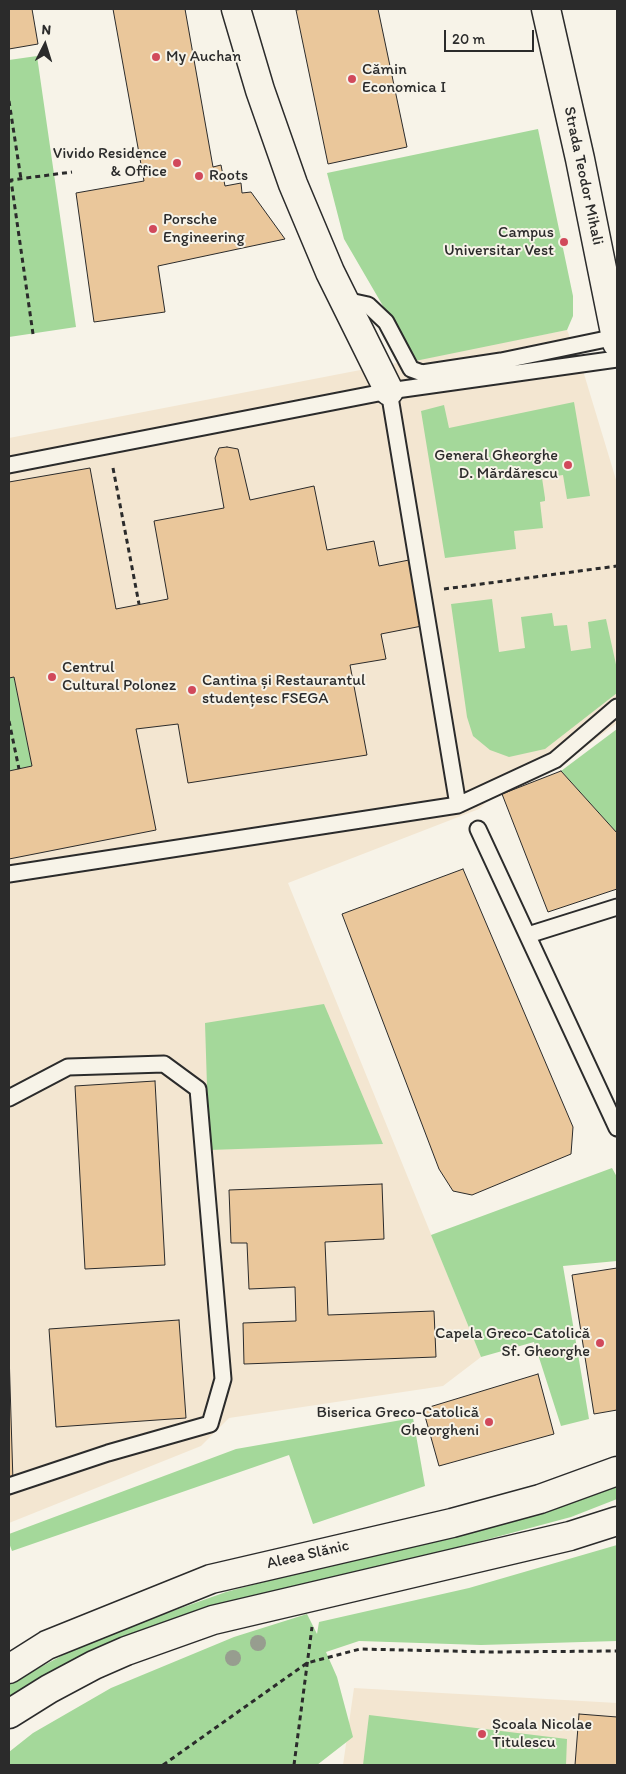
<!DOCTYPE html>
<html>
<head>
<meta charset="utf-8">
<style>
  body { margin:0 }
  #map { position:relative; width:626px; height:1774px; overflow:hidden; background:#f7f3e8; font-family:Itim,sans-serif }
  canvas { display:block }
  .frame { position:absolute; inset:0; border:10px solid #2b2b2b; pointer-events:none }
  .north { position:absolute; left:20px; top:20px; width:50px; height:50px; -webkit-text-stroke:4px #f7f3e8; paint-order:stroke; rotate:5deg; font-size:14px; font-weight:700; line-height:20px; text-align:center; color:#2b2b2b }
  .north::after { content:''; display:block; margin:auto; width:18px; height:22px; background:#2b2b2b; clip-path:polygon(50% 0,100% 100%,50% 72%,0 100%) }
  .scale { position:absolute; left:444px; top:30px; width:90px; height:22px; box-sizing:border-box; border:2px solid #2b2b2b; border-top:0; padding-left:6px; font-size:15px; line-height:18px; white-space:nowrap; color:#2b2b2b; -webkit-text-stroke:4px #f7f3e8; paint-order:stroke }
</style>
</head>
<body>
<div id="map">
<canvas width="626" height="1774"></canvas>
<div class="frame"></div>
<div class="north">N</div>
<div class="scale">20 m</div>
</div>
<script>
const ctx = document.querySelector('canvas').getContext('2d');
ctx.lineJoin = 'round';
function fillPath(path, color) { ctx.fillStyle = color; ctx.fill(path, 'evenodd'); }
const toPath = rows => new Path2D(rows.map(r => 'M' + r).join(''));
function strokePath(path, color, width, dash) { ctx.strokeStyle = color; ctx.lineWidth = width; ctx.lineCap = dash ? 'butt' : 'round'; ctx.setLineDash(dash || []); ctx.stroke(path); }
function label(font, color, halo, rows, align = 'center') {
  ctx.font = font + ' Itim,sans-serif'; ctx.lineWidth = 4; ctx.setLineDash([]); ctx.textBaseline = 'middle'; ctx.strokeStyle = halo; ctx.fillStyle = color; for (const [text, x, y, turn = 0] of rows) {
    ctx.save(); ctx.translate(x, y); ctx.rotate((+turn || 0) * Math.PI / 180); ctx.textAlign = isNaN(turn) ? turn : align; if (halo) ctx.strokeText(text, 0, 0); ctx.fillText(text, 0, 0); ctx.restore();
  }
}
const built = toPath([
  [567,330,581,364,617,483,617,723,563,764,495,794,479,809,288,883,481,1357,443,1386,229,1418,201,1446,9,1523,9,438],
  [354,1688,617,1703,617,1765,343,1765]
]);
const green = toPath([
  [37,56,76,327,9,337,9,60],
  [538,129,573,296,573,316,567,330,415,361,344,239,327,173],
  [574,402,590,496,567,499,563,475,542,478,545,498,545,501,540,502,543,528,514,531,516,549,445,558,421,411,444,405,449,428],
  [492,599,499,652,525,648,521,617,552,613,554,626,567,625,571,651,591,648,588,622,606,619,617,669,617,693,545,749,509,757,490,750,473,736,467,717,451,604],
  [14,677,32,766,9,771,9,678],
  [617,729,617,833,561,771],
  [324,1004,383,1144,209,1150,205,1023],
  [612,1168,617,1177,617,1261,563,1266,589,1419,561,1426,534,1342,481,1357,431,1235],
  [413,1418,425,1486,313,1524,289,1455,12,1551,9,1543,9,1534,236,1449],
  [617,1482,617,1499,571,1517,231,1608,9,1701,9,1684,91,1640,226,1592,566,1502],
  [617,1545,617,1641,481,1645,359,1641,326,1652,337,1677,353,1737,317,1765,9,1765,9,1752,33,1733,111,1688,234,1637,307,1614,317,1634,319,1622,469,1588],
  [369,1715,567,1739,566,1765,363,1765]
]);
const building = toPath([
  [9,9,32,9,38,44,9,49,9,9],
  [113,9,185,9,213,167,221,165,225,186,241,183,242,193,251,192,285,239,158,266,165,312,94,322,76,193,144,181,113,9],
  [303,9,378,9,407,147,328,164,296,10,303,9],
  [227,447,238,449,250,500,314,486,327,550,374,541,379,566,409,560,422,626,381,634,386,659,350,665,367,755,188,783,178,724,136,729,156,830,9,859,9,771,32,766,14,677,9,678,9,482,90,468,116,609,168,599,154,521,224,508,215,458,219,448,227,447],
  [561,771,617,833,617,889,548,912,502,794,561,771],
  [463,869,573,1127,571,1154,472,1195,453,1191,439,1169,342,914,463,869],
  [155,1081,165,1265,85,1269,75,1086,155,1081],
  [382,1184,384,1239,325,1242,328,1315,434,1311,436,1357,244,1364,243,1323,296,1321,295,1287,249,1289,247,1243,231,1243,229,1190,382,1184],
  [617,1268,617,1410,594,1414,572,1275,617,1268],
  [179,1320,186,1418,56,1427,49,1329,179,1320],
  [9,1352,13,1482,9,1482,9,1352],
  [538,1374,554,1434,439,1466,423,1409,538,1374],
  [579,1714,617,1717,617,1765,575,1765,579,1714]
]);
const path = toPath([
  [9,101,21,179],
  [33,334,11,180,72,172],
  [113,468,139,604],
  [444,589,617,566],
  [9,721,19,769],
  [163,1765,307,1663,360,1649,491,1652,617,1651],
  [294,1765,312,1627]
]);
const service = toPath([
  [345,300,368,305,386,322,411,369,422,373,501,361,616,337],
  [389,391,458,805],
  [9,465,389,391,617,359],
  [478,829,617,1128],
  [9,874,458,805,555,760,617,707],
  [528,935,617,907],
  [9,1098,68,1067,164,1064,198,1089,223,1379,210,1424,108,1453,9,1486]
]);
const minor = toPath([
  [236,9,260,90,293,184,330,272,389,391]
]);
const secondary = toPath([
  [546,9,580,159,617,343],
  [9,1669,47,1645,211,1579,452,1523,540,1499,617,1471],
  [9,1714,49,1689,94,1665,126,1651,213,1620,570,1536,617,1521]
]);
const trees = [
  [258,1643],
  [233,1658]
];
const markers = [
  [156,57,5,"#d1495b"],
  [352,79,5,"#d1495b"],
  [177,163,5,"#d1495b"],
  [199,176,5,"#d1495b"],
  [153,229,5,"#d1495b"],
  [564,242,5,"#d1495b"],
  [568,465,5,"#d1495b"],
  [52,677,5,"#d1495b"],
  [192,690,5,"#d1495b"],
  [600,1343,5,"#d1495b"],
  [489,1422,5,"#d1495b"],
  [482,1734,5,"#d1495b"]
];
const poiNames = [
  ["My Auchan",166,57],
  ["Cămin",362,70],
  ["Economica I",362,88],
  ["Vivido Residence",167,154,"right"],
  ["& Office",167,172,"right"],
  ["Roots",209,176],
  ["Porsche",163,220],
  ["Engineering",163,238],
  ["Campus",554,233,"right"],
  ["Universitar Vest",554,251,"right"],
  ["General Gheorghe",558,456,"right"],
  ["D. Mărdărescu",558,474,"right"],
  ["Centrul",62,668],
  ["Cultural Polonez",62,686],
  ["Cantina și Restaurantul",202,681],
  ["studențesc FSEGA",202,699],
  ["Capela Greco-Catolică",590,1334,"right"],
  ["Sf. Gheorghe",590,1352,"right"],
  ["Biserica Greco-Catolică",479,1413,"right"],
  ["Gheorgheni",479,1431,"right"],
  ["Școala Nicolae",492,1725],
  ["Titulescu",492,1743]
];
const streetNames = [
  ["Strada Teodor Mihali",583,176,78],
  ["Aleea Slănic",308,1555,-13]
];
fillPath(built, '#f3e6d1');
fillPath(green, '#a4d89a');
fillPath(building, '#eac79b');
strokePath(building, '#2b2b2b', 1);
strokePath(service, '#2b2b2b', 19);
strokePath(minor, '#2b2b2b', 31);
strokePath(secondary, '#2b2b2b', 31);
strokePath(path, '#2b2b2b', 3, [5, 4]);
strokePath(service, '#f7f3e8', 15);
strokePath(minor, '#f7f3e8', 28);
strokePath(secondary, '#f7f3e8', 28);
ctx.fillStyle = '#979d8f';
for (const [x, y] of trees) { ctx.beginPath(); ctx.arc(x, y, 8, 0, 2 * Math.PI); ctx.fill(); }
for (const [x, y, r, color] of markers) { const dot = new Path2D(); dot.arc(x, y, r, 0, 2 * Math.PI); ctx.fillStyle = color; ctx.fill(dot); strokePath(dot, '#f7f3e8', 2); }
label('16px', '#2b2b2b', '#f7f3e8', poiNames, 'left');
label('16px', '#2b2b2b', '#f7f3e8', streetNames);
</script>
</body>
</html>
